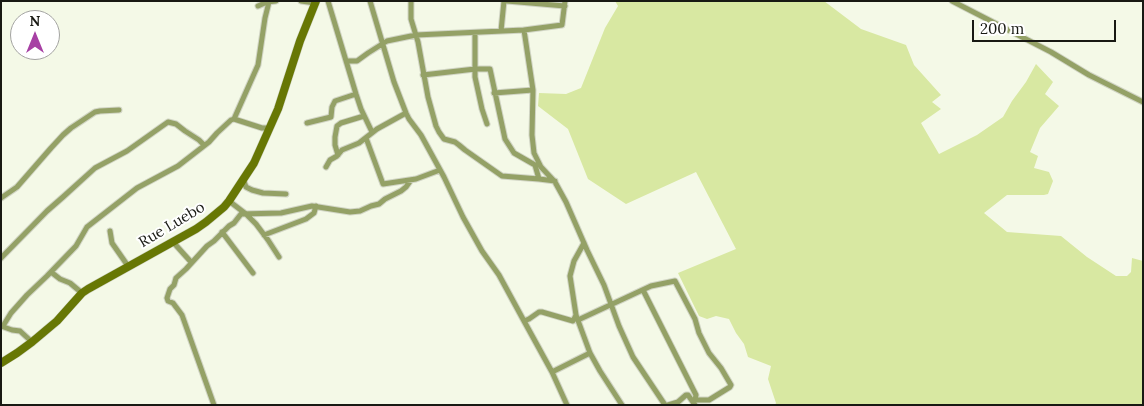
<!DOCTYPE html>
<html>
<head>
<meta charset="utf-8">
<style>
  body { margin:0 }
  #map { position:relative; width:1144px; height:406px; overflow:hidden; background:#f4f9e7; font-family:Lora,serif }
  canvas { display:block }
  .frame { position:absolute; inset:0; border:2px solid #181913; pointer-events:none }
  .north { position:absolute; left:10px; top:10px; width:50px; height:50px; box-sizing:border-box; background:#fff; border:1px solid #a3a3a1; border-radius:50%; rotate:0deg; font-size:14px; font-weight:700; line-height:20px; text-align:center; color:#181913 }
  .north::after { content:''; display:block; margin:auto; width:18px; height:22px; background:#a740a4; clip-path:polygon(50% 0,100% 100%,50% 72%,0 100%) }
  .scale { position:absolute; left:972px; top:20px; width:144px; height:22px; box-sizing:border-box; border:2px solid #181913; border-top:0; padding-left:6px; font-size:15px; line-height:18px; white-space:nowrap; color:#181913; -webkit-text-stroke:4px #fff; paint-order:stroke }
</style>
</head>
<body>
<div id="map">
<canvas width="1144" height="406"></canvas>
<div class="frame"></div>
<div class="north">N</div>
<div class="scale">200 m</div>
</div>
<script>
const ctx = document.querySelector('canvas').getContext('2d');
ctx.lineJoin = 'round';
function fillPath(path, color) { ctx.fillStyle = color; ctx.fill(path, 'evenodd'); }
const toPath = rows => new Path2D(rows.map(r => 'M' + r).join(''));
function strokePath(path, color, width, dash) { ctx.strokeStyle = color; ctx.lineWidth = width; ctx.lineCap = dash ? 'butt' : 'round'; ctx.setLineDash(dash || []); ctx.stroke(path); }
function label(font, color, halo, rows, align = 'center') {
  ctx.font = font + ' Lora,serif'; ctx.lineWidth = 4; ctx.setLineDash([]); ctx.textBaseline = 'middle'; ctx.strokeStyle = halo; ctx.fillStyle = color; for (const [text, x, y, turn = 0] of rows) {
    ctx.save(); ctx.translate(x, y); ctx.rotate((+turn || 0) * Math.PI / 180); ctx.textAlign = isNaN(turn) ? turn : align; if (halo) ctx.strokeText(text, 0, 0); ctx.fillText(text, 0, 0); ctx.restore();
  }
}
const green = toPath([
  [615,1,824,1,861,29,906,45,914,65,941,95,932,102,941,109,921,123,939,154,977,135,1003,117,1012,101,1026,82,1036,64,1053,82,1045,94,1059,106,1040,128,1030,152,1038,156,1034,168,1049,172,1053,181,1048,194,1044,195,1007,195,984,213,1007,232,1061,236,1087,257,1116,276,1127,276,1131,272,1132,258,1143,261,1143,405,775,405,776,403,768,379,771,366,748,357,744,344,736,333,729,319,716,316,707,319,699,316,678,273,736,249,696,172,626,204,588,179,568,129,538,106,539,93,566,94,581,88,605,28,618,6]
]);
const street = toPath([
  [301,1,315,3],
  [328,1,356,94,361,109,372,132],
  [370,1,394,82,406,113,409,119,421,135,444,177,463,217,482,251,499,275,524,321,552,372,567,405],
  [411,1,411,19,418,42,428,97,436,126,439,132,444,139,455,142,459,145,465,150,502,176,539,179,555,181],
  [507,1,565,6],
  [952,1,1051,52,1089,75,1143,102],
  [258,6,267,2,276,1],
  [524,30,533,90,532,135,534,153,541,167,555,182,566,202,587,250,604,285,619,326,633,357,665,405],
  [501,31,504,1],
  [475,33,475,77,482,109,487,124],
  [346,61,357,61,368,53,387,41,416,35,524,30,562,25,565,1],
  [423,75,475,69,490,69,505,139,514,153,535,165,539,179],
  [494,93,533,90],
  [234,119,258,65,265,18,269,2],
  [307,123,331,117,332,107,335,101,356,94],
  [366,138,383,184,416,179,440,170],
  [338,155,335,145,335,137,337,126,341,123,364,116],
  [326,167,330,160,337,156,342,150,359,143,377,129,406,113],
  [243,179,246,187,252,190,263,193,286,194],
  [1,198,17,187,51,148,63,135,71,128,95,112,100,111,119,110],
  [229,201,246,214,256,224,268,240,279,257],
  [110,231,112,243,128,266],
  [222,232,253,273],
  [264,235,306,219,314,213,316,206],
  [173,242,191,262],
  [584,243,574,261,570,276,576,315,590,353,600,371,622,405],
  [1,258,47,211,63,197,95,168,127,151,168,122,176,124,185,131,199,140,204,145],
  [51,272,60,279,70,283,82,293],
  [643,290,696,395,695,400,693,400],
  [578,320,651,286,675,281,695,319,699,333,709,353,721,368,731,385,730,387,709,400,695,400],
  [524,321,529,319,539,312,542,312,573,321,576,315],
  [1,326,12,330,20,331,32,342],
  [3,326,11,313,27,295,47,276,76,246,87,227,128,195,137,188,178,166,209,142,217,133,231,120,234,119,262,128,269,128],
  [552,372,590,353],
  [214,405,182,315,173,303,168,301,167,298,170,289,174,285,176,278,186,269,207,246,214,241,229,226,234,223,241,214,281,213,312,206,350,212,360,211,371,206,379,204,385,199,401,191,406,187,411,180],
  [668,405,678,402,686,395,688,395,695,405]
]);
const secondary = toPath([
  [1,363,17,353,32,342,57,321,82,293,88,289,196,229,206,222,224,207,229,201,254,163,278,109,300,41,316,1]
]);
const streetNames = [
  ["Rue Luebo",172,225,-31]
];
fillPath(green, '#d8e8a2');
strokePath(street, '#d1d5c5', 7);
strokePath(secondary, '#d1d5c5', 9);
strokePath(street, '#94a166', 5);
strokePath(secondary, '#677704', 8);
label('15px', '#181913', '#fff', streetNames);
</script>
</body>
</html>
